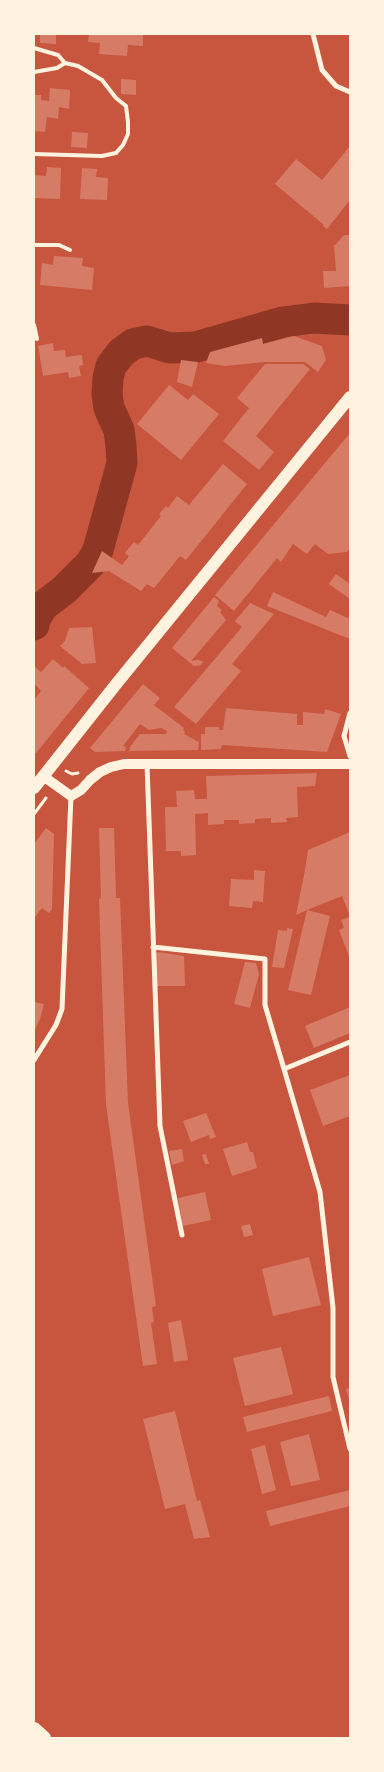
<!DOCTYPE html>
<html>
<head>
<meta charset="utf-8">
<style>
  body { margin:0 }
  #map { position:relative; width:384px; height:1772px; overflow:hidden; background:#c8553d; font-family:Inter,sans-serif }
  canvas { display:block }
  .frame { position:absolute; inset:0; border:35px solid #fff3e0; pointer-events:none }
</style>
</head>
<body>
<div id="map">
<canvas width="384" height="1772"></canvas>
<div class="frame"></div>
</div>
<script>
const ctx = document.querySelector('canvas').getContext('2d');
ctx.lineJoin = 'round';
const toPath = rows => new Path2D(rows.map(r => 'M' + r).join(''));
function strokePath(path, color, width, dash) { ctx.strokeStyle = color; ctx.lineWidth = width; ctx.lineCap = dash ? 'butt' : 'round'; ctx.setLineDash(dash || []); ctx.stroke(path); }
function fillPath(path, color) { ctx.fillStyle = color; ctx.fill(path, 'evenodd'); }
const river = toPath([
  [34,625,35,619,43,606,64,590,91,563,98,550,122,463,121,446,119,430,109,408,107,394,108,378,111,366,121,353,133,344,147,341,170,348,196,347,283,322,314,318,350,320]
]);
const building = toPath([
  [40,34,56,34,56,44,40,43],
  [89,34,143,34,143,46,128,45,127,56,99,54,100,43,88,42],
  [121,79,136,80,136,95,121,94],
  [50,88,70,90,69,109,59,107,58,119,47,117,45,132,34,131,34,95,41,95,41,100,49,101],
  [72,132,88,133,87,148,71,147],
  [350,146,350,200,327,229,323,226,324,225,275,184,296,159,322,180],
  [47,167,61,168,60,199,34,198,34,175,46,176],
  [82,168,97,169,96,177,108,178,107,200,80,199],
  [344,235,350,235,350,286,324,288,323,271,336,271,334,246],
  [54,256,83,258,82,266,94,268,92,290,40,285,42,263,53,265],
  [294,336,322,346,326,360,318,372,305,362,265,362,225,366,206,363,210,352,262,338,263,344],
  [53,343,54,351,65,350,66,357,82,355,83,365,79,366,81,376,69,378,68,372,43,376,38,346],
  [181,360,198,362,192,387,177,382],
  [265,364,303,364,310,369,256,436,274,452,259,470,223,441,249,408,237,398],
  [169,385,188,400,193,394,219,414,181,460,137,424],
  [350,433,350,548,347,552,328,554,315,544,307,554,293,544,281,562,277,558,234,611,215,595],
  [223,464,247,484,186,560,180,556,154,588,147,584,141,591,109,571,92,573,102,551,122,565,129,556,125,553,134,542,138,545,161,516,159,514,166,506,168,508,177,496,189,505],
  [336,574,350,584,350,599,329,584],
  [273,592,326,617,330,610,350,619,350,639,267,606],
  [214,597,219,601,217,606,222,610,220,612,226,620,191,661,198,660,203,662,201,665,194,666,172,648],
  [250,603,274,614,232,664,241,671,196,724,174,707,242,627,235,621],
  [92,627,96,663,82,664,60,646,65,641,69,628],
  [53,659,63,668,64,666,89,688,36,753,34,752,34,700,41,691,34,683,34,666,41,672],
  [143,684,160,698,154,705,184,728,183,730,185,732,184,734,199,742,198,750,129,751,130,747,140,734,166,734,167,731,161,728,149,730,140,724,123,746,126,747,125,751,95,752,90,748],
  [226,708,297,714,297,725,303,725,303,712,324,714,325,709,341,714,327,752,222,745,221,749,201,750,201,734,205,734,205,727,219,727,219,730,223,730],
  [317,773,315,786,297,787,298,817,286,818,287,822,271,823,271,818,255,819,255,823,239,824,239,820,224,820,224,824,208,825,208,813,195,814,196,855,181,856,181,851,166,851,165,807,177,807,176,791,194,790,195,799,207,799,206,776],
  [46,828,54,834,52,909,49,913,42,908,34,918,34,844],
  [99,828,114,828,116,898,120,898,128,1103,156,1306,152,1307,154,1322,151,1323,157,1364,143,1366,106,1105,99,899,101,898],
  [350,832,350,916,342,896,307,910,330,916,324,941,311,995,288,990,307,910,296,915,305,870,308,850],
  [254,870,265,871,263,902,253,901,252,908,229,906,231,879,254,880],
  [350,917,350,959,339,930,344,928,341,920],
  [287,928,293,929,284,968,272,967,278,930,287,931],
  [158,952,184,956,185,986,157,986,155,954],
  [245,962,256,963,259,974,250,1008,234,1004],
  [34,1002,44,1004,40,1019,34,1031],
  [350,1007,350,1033,314,1048,305,1026],
  [350,1075,350,1116,323,1126,310,1090],
  [206,1113,216,1137,210,1139,209,1135,191,1142,183,1121],
  [247,1142,250,1152,253,1152,257,1168,232,1176,223,1149],
  [182,1149,184,1161,172,1165,169,1151],
  [206,1154,209,1164,205,1164,202,1155],
  [205,1192,211,1220,183,1226,178,1198],
  [250,1224,253,1235,244,1237,241,1226],
  [309,1257,321,1305,273,1316,262,1269],
  [181,1320,188,1360,174,1362,168,1323],
  [281,1347,293,1394,245,1406,233,1358],
  [350,1388,350,1402,346,1389],
  [329,1396,332,1411,247,1432,243,1417],
  [175,1411,197,1501,200,1500,210,1537,194,1539,185,1504,165,1509,143,1419],
  [309,1434,320,1480,291,1486,280,1442],
  [265,1445,276,1490,262,1494,251,1449],
  [350,1490,350,1506,270,1526,266,1511]
]);
const path = toPath([
  [66,771,72,774,78,773],
  [34,814,46,798]
]);
const service = toPath([
  [34,48,58,55,65,63,78,66,102,80,116,98,126,106,128,122,128,134,123,145,116,153,102,156,34,154],
  [34,72,57,68,65,63],
  [34,245,59,245,70,250],
  [34,325,37,339]
]);
const minor = toPath([
  [313,34,322,70,336,86,350,92],
  [350,713,344,736,350,756],
  [147,764,160,1126,182,1235],
  [153,947,265,959,265,1005,284,1069],
  [350,1042,284,1069,320,1192,333,1308,333,1377,350,1449],
  [34,1060,56,1025,62,1009,71,796]
]);
const secondary = toPath([
  [43,776,71,796,81,790,90,780,100,772,111,767,124,764,350,764]
]);
const primary = toPath([
  [34,788,117,683,350,397]
]);
const trunk = toPath([
  [34,1729,44,1738]
]);
strokePath(river, '#8f3625', 31);
fillPath(building, '#d67c66');
strokePath(path, '#fff3e0', 3);
strokePath(service, '#fff3e0', 4);
strokePath(minor, '#fff3e0', 5);
strokePath(secondary, '#fff3e0', 10);
strokePath(primary, '#fff3e0', 12);
strokePath(trunk, '#fff3e0', 14);
</script>
</body>
</html>
